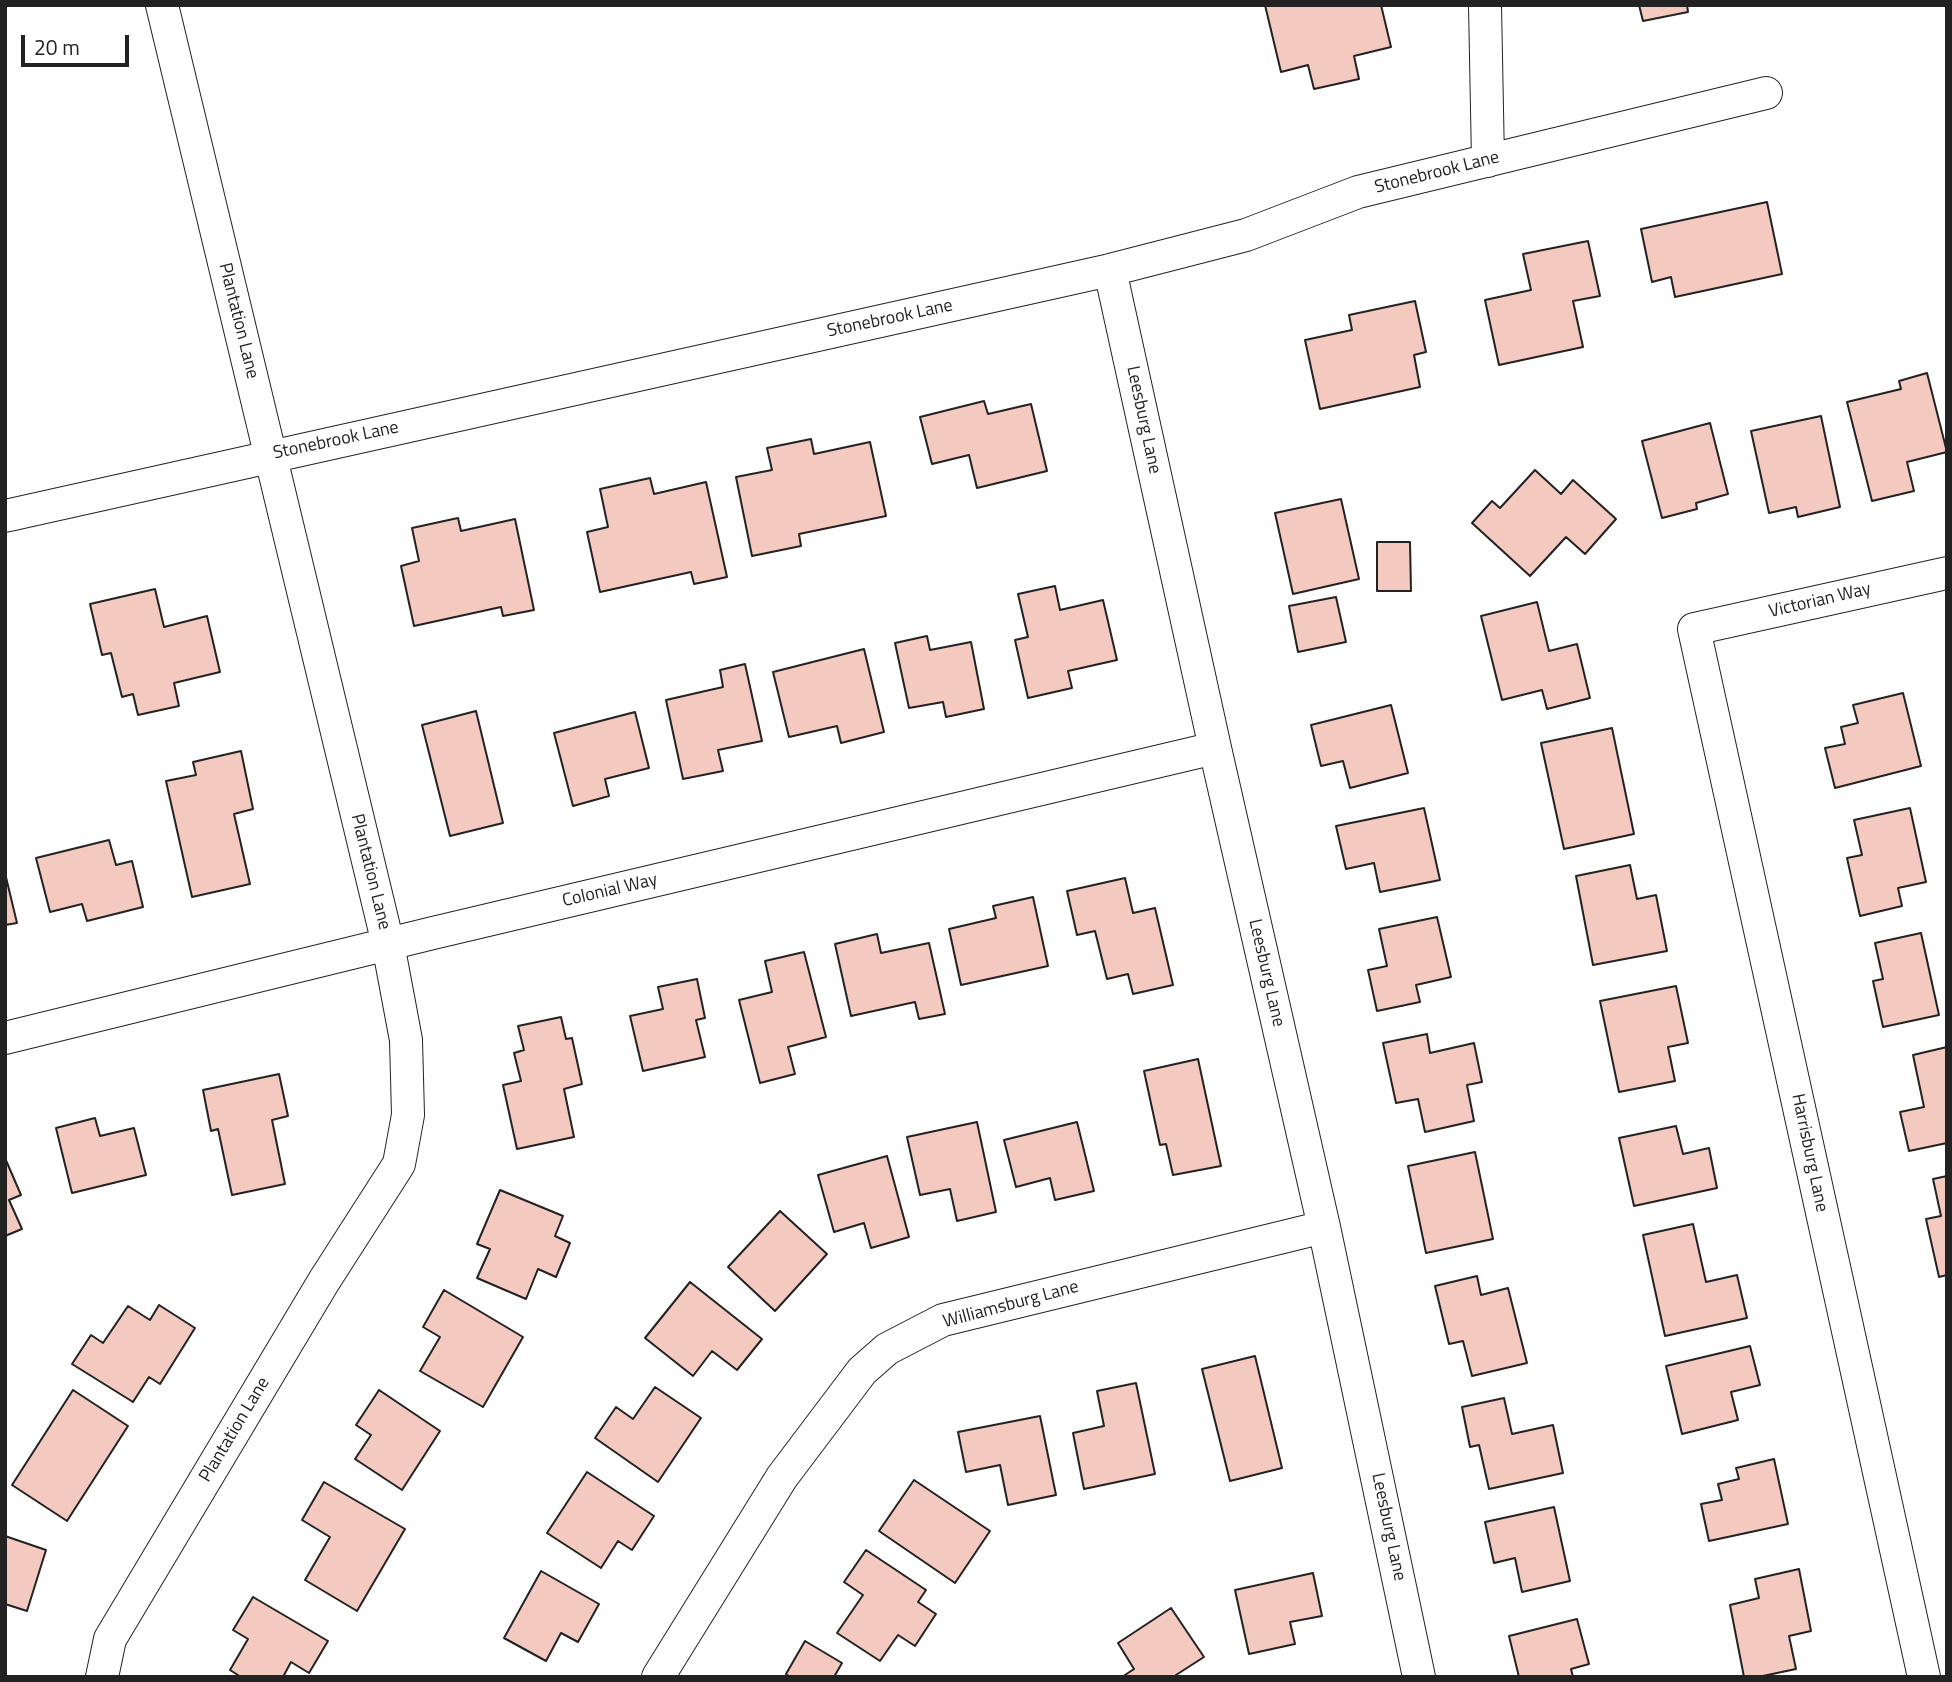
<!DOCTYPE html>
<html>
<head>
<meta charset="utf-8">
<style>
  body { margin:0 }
  #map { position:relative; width:1952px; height:1682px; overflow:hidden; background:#fff; font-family:"Titillium Web",sans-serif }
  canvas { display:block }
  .frame { position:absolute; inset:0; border:7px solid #222; pointer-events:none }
  .scale { position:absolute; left:21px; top:35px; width:108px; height:32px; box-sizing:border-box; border:4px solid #222; border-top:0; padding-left:9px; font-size:21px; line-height:24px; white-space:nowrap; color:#222; -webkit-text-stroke:5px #fff; paint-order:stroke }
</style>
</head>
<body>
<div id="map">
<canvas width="1952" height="1682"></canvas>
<div class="frame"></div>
<div class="scale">20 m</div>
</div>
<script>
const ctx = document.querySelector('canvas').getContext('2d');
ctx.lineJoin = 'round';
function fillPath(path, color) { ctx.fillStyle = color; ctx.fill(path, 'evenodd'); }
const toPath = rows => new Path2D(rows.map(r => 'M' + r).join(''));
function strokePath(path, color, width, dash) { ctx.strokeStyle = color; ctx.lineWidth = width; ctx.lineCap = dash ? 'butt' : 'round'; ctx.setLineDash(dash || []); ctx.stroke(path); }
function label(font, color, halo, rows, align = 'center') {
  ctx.font = font + ' "Titillium Web",sans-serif'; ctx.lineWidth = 5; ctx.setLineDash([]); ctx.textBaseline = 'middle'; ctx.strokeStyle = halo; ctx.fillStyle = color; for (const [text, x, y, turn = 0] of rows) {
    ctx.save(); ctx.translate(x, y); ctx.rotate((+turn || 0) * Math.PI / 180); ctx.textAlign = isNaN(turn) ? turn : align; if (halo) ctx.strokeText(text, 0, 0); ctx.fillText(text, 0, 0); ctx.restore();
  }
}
const building = toPath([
  [1265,5,1381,5,1391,47,1354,56,1359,79,1314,89,1308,65,1281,72,1265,5],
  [1639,5,1687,5,1688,12,1643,21,1639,5],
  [1767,202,1782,274,1675,297,1671,277,1652,282,1641,229,1767,202],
  [1588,241,1600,296,1573,301,1583,347,1499,365,1485,300,1531,290,1523,254,1588,241],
  [1415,301,1426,352,1414,355,1420,387,1320,409,1305,340,1352,330,1349,315,1415,301],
  [1927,373,1947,452,1907,462,1914,491,1872,501,1847,402,1901,389,1899,381,1927,373],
  [984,401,988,414,1031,404,1047,471,977,488,969,455,932,464,920,417,984,401],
  [1821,416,1840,507,1798,517,1796,507,1769,513,1751,431,1821,416],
  [1710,423,1728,494,1696,503,1697,509,1662,518,1642,441,1710,423],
  [811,439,814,454,870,442,886,516,799,534,801,546,752,556,736,477,772,470,767,448,811,439],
  [1535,470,1561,494,1573,480,1616,519,1585,554,1566,537,1530,576,1472,523,1492,501,1500,508,1535,470],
  [650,478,654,494,706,482,727,577,694,584,691,572,600,592,587,532,608,527,600,489,650,478],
  [1341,499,1359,579,1293,594,1275,513,1341,499],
  [458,518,461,531,515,519,534,610,503,616,501,607,414,626,401,566,419,561,412,528,458,518],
  [1377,542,1410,542,1411,591,1377,591,1377,542],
  [1055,586,1060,610,1103,600,1117,660,1068,671,1072,688,1028,698,1015,640,1028,637,1018,594,1055,586],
  [155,589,164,627,207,616,220,672,174,683,179,706,138,715,133,694,122,697,111,653,102,655,90,604,155,589],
  [1336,597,1346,642,1298,652,1289,606,1336,597],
  [1537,602,1549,651,1577,644,1590,698,1547,709,1542,690,1502,700,1481,616,1537,602],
  [927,636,930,650,971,642,984,709,946,717,943,702,909,708,895,643,927,636],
  [864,649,884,732,841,743,837,726,789,737,773,672,864,649],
  [745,664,762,741,718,750,723,771,683,779,666,700,723,687,720,670,745,664],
  [1903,693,1921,766,1835,788,1825,748,1845,744,1841,727,1858,723,1853,705,1903,693],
  [1391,705,1408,773,1350,788,1343,761,1321,766,1311,725,1391,705],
  [476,711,503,823,450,836,422,725,476,711],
  [635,712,649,768,605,779,609,796,573,806,554,733,635,712],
  [1612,728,1634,834,1564,849,1541,743,1612,728],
  [241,751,253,809,234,814,250,884,192,897,166,781,196,775,193,762,241,751],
  [1424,808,1440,880,1380,892,1374,863,1346,869,1336,826,1424,808],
  [1910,808,1926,882,1898,888,1902,906,1860,916,1847,858,1862,855,1854,820,1910,808],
  [109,840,116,865,132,861,143,907,87,921,82,904,50,912,36,858,109,840],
  [1630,865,1637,899,1656,895,1667,951,1593,965,1576,876,1630,865],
  [5,873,17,923,5,925,5,873],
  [1125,878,1133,913,1155,908,1173,985,1133,994,1128,974,1107,979,1095,931,1077,935,1067,891,1125,878],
  [1033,897,1048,966,961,985,949,929,996,918,993,906,1033,897],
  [1437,917,1451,977,1416,985,1420,1002,1377,1011,1368,970,1387,966,1379,929,1437,917],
  [1921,933,1939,1015,1883,1027,1873,981,1883,979,1875,943,1921,933],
  [877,934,881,953,929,943,945,1014,919,1019,915,1002,851,1016,835,944,877,934],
  [804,952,826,1037,788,1047,795,1074,760,1083,739,1000,772,992,765,961,804,952],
  [697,979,705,1018,696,1020,705,1057,643,1071,630,1016,663,1009,658,987,697,979],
  [1676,986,1688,1043,1668,1047,1675,1081,1619,1092,1600,1001,1676,986],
  [561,1017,566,1039,572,1038,582,1084,564,1089,574,1137,517,1149,503,1085,521,1081,514,1053,524,1050,518,1026,561,1017],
  [1427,1034,1430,1053,1474,1043,1482,1082,1467,1085,1474,1121,1425,1132,1418,1099,1396,1103,1383,1043,1427,1034],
  [1947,1047,1947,1143,1909,1151,1900,1112,1924,1107,1913,1055,1947,1047],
  [1198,1059,1221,1166,1173,1175,1166,1144,1160,1145,1144,1071,1198,1059],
  [279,1074,288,1116,272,1120,285,1184,232,1195,218,1129,211,1131,203,1090,279,1074],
  [95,1118,100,1136,134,1128,146,1175,72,1193,56,1128,95,1118],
  [977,1122,996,1212,957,1221,950,1189,920,1195,907,1137,977,1122],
  [1077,1122,1094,1191,1055,1200,1050,1178,1016,1187,1004,1140,1077,1122],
  [1676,1126,1683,1154,1709,1148,1717,1188,1634,1206,1619,1138,1676,1126],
  [1475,1152,1493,1239,1426,1253,1408,1166,1475,1152],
  [887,1156,909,1237,871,1248,864,1223,834,1232,818,1175,887,1156],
  [5,1158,21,1195,9,1200,22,1229,5,1236,5,1158],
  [1947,1176,1947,1275,1939,1277,1926,1219,1941,1216,1933,1179,1947,1176],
  [500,1190,563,1216,555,1236,570,1243,556,1277,538,1269,526,1299,477,1278,490,1249,477,1244,500,1190],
  [780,1211,827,1254,775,1311,728,1267,780,1211],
  [1693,1224,1706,1282,1737,1275,1747,1318,1665,1336,1643,1235,1693,1224],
  [1477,1276,1481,1295,1508,1288,1527,1363,1472,1376,1463,1341,1449,1344,1435,1286,1477,1276],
  [690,1282,762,1339,737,1370,712,1351,693,1376,645,1338,690,1282],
  [444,1290,523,1337,483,1407,420,1371,440,1337,423,1327,444,1290],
  [159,1305,195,1328,160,1384,149,1377,133,1402,72,1364,91,1335,103,1343,128,1306,150,1320,159,1305],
  [1750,1346,1760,1385,1731,1392,1738,1420,1682,1434,1666,1366,1750,1346],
  [1255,1356,1282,1468,1230,1481,1202,1369,1255,1356],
  [1136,1383,1155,1474,1084,1489,1073,1433,1104,1426,1097,1391,1136,1383],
  [655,1387,701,1418,658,1482,595,1438,616,1407,633,1419,655,1387],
  [73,1390,128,1426,67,1521,12,1485,73,1390],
  [379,1390,440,1431,402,1490,355,1459,371,1435,356,1425,379,1390],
  [1504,1398,1512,1434,1553,1425,1563,1473,1489,1489,1479,1445,1470,1447,1462,1407,1504,1398],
  [1040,1416,1056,1495,1008,1505,1000,1465,966,1472,958,1432,1040,1416],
  [1774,1459,1788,1524,1709,1541,1701,1504,1722,1500,1718,1484,1739,1479,1736,1468,1774,1459],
  [587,1472,654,1516,632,1550,618,1541,601,1568,547,1533,587,1472],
  [914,1480,990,1531,955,1583,879,1531,914,1480],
  [324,1482,405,1529,357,1611,305,1580,330,1537,302,1520,324,1482],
  [1554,1507,1570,1581,1522,1592,1515,1558,1494,1563,1485,1522,1554,1507],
  [5,1536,46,1550,27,1611,5,1604,5,1536],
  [866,1550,926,1590,918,1602,936,1614,915,1646,898,1635,880,1661,837,1633,863,1595,844,1582,866,1550],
  [1799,1569,1811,1631,1789,1636,1796,1669,1758,1677,1744,1677,1730,1605,1759,1598,1755,1579,1799,1569],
  [541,1571,599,1604,578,1642,561,1633,546,1661,504,1638,541,1571],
  [1313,1573,1322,1616,1290,1622,1295,1644,1249,1654,1235,1590,1313,1573],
  [253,1597,328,1641,309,1673,291,1662,283,1677,241,1677,230,1670,248,1639,233,1630,253,1597],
  [1171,1608,1204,1657,1176,1675,1178,1677,1122,1677,1134,1669,1118,1643,1171,1608],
  [1577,1619,1589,1664,1571,1669,1573,1677,1519,1677,1509,1636,1577,1619],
  [805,1641,842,1663,834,1677,790,1677,786,1674,805,1641]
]);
const street = toPath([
  [1485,5,1488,161],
  [1110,270,1215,748,1324,1227,1419,1677],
  [5,516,1110,270,1246,235,1358,192,1766,93],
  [5,1038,433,933,1215,748],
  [102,1677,110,1639,324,1281,399,1164,408,1115,406,1040,388,944,162,5],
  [658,1677,782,1477,862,1371,887,1349,943,1320,1324,1227],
  [1924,1677,1694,629,1947,573]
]);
const streetNames = [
  ["Stonebrook Lane",1437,173,-14],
  ["Stonebrook Lane",890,319,-12],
  ["Plantation Lane",238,321,76],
  ["Leesburg Lane",1143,420,78],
  ["Stonebrook Lane",336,441,-12],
  ["Victorian Way",1820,601,-13],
  ["Plantation Lane",370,872,76],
  ["Colonial Way",610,891,-13],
  ["Leesburg Lane",1266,973,77],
  ["Harrisburg Lane",1809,1153,78],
  ["Williamsburg Lane",1011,1305,-15],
  ["Plantation Lane",235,1430,-59],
  ["Leesburg Lane",1388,1527,78]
];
fillPath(building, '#f3c9c0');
strokePath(building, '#222', 2);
strokePath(street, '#222', 34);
strokePath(street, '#fff', 32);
label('18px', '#222', '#fff', streetNames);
</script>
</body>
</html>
